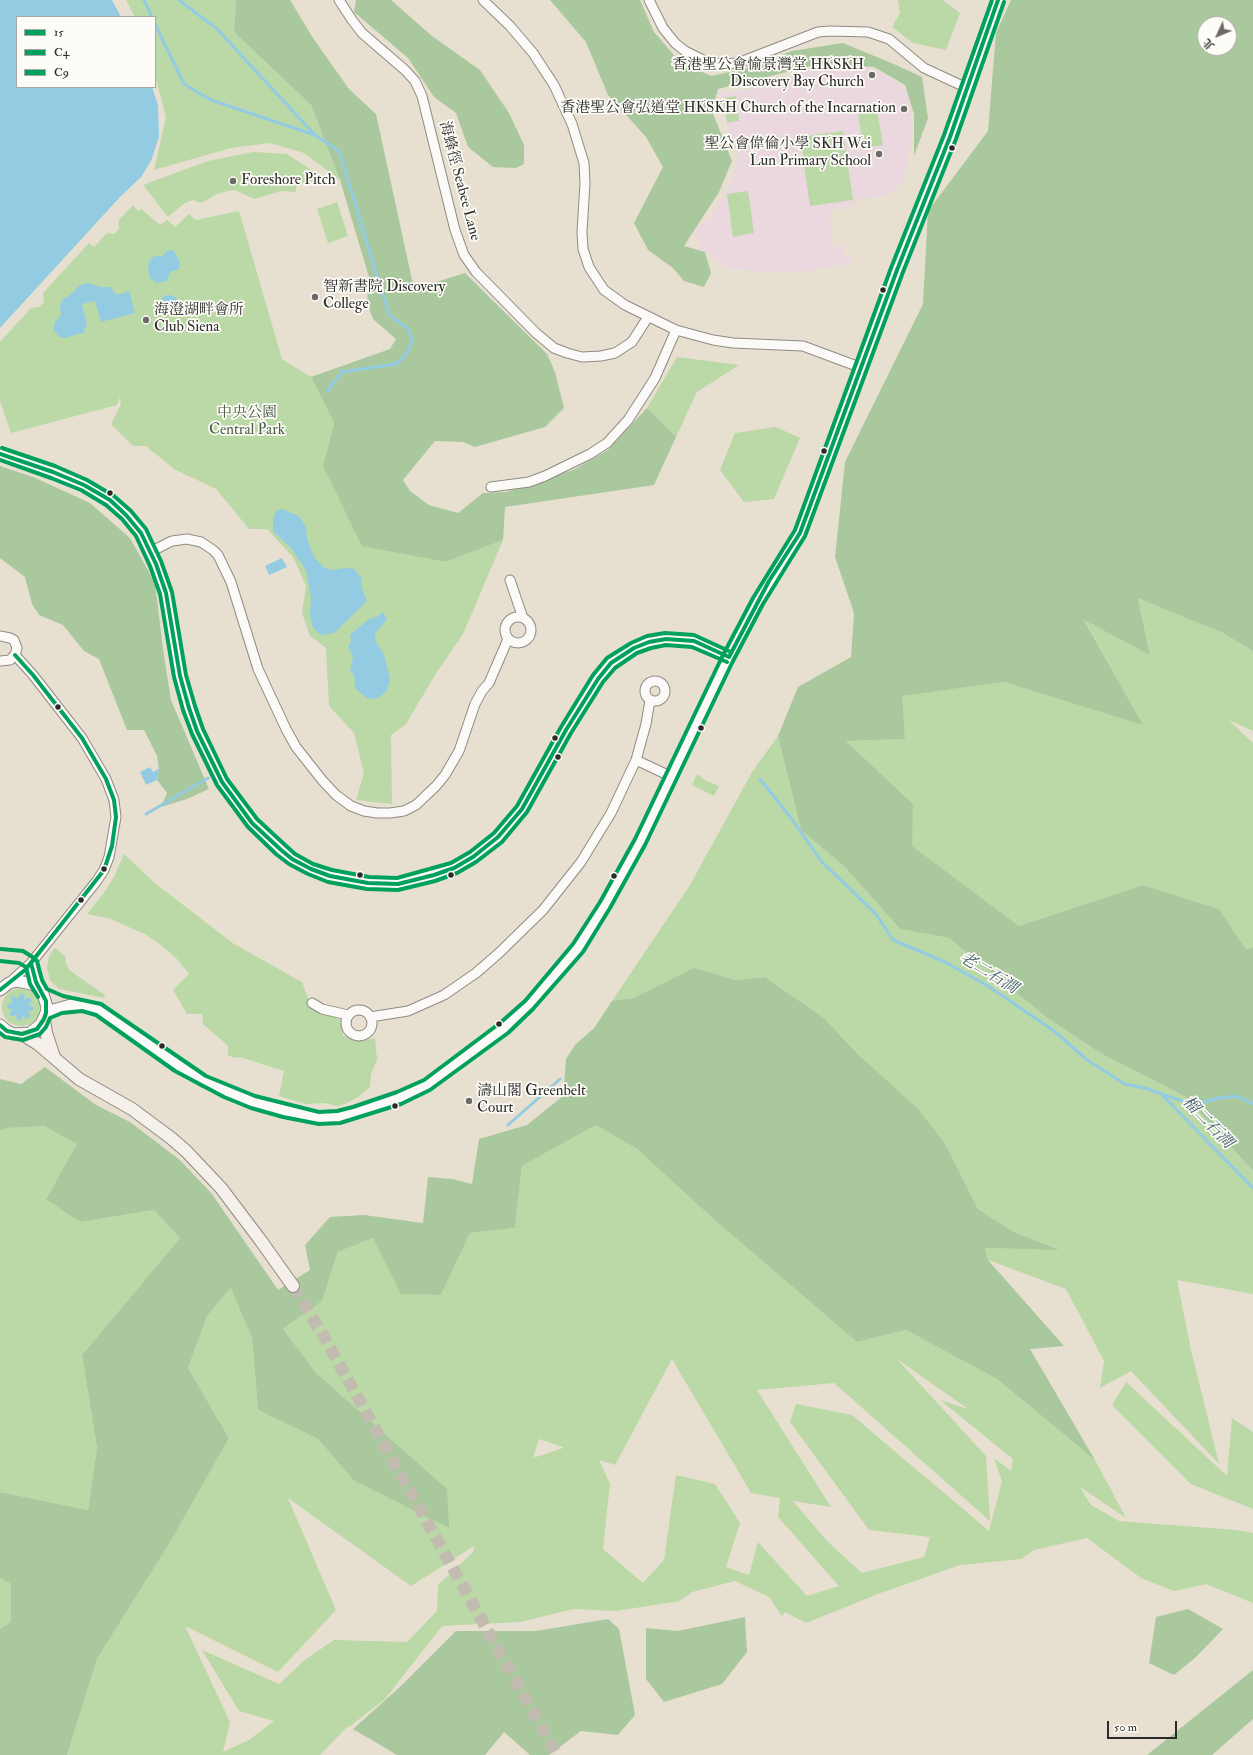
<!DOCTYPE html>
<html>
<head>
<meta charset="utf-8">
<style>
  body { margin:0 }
  #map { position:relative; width:1253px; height:1755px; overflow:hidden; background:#e7e0d0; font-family:"IM FELL Double Pica","Noto Serif TC",serif }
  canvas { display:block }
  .legend { position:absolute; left:16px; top:16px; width:140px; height:72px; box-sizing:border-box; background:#fdfcf7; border:1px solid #a9a8a5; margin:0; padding:5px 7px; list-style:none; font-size:12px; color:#2b2b2b }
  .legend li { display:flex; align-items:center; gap:8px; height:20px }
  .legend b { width:20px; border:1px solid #a9a8a5 }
  .north { position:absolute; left:1197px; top:16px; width:40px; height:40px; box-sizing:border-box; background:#fdfcf7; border:1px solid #a9a8a5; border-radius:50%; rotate:226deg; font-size:11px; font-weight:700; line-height:16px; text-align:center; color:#2b2b2b }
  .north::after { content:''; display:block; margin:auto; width:14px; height:18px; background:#6d6a65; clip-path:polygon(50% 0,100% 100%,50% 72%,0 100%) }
  .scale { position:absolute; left:1107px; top:1721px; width:70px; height:18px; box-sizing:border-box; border:2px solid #2b2b2b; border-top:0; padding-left:5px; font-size:12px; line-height:14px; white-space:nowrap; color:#2b2b2b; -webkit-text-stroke:3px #fdfcf7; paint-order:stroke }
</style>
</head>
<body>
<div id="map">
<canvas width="1253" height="1755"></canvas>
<ul class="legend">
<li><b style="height:5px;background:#00a15c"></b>15</li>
<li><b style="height:5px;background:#00a15c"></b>C4</li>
<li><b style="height:5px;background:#00a15c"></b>C9</li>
</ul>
<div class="north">北</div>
<div class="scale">50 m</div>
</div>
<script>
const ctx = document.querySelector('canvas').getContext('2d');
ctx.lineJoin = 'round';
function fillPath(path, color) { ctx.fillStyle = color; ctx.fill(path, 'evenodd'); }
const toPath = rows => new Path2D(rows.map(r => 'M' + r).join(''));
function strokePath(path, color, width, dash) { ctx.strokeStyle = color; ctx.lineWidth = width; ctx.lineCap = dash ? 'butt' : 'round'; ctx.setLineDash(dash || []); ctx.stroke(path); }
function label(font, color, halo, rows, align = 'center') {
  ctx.font = font + ' "IM FELL Double Pica","Noto Serif TC",serif'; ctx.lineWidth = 3.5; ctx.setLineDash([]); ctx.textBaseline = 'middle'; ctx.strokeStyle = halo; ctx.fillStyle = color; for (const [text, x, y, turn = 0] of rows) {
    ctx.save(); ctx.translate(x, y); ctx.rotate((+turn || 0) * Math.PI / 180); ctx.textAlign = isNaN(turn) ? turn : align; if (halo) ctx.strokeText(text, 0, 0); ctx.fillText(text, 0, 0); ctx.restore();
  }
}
const built = toPath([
  [835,65,858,65,872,68,891,77,908,94,913,131,905,177,897,186,898,191,889,192,889,195,856,200,856,205,829,211,833,247,844,246,846,258,852,257,852,263,804,272,765,272,724,267,701,249,695,234,698,227,710,218,727,192,738,161,735,146,723,114,720,96,712,89,720,91,730,92,773,87,772,84,779,83,806,70]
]);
const green = toPath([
  [126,0,236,0,234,32,311,105,340,180,304,153,270,143,231,148,154,170,166,117,155,76,155,17,135,17],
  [898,0,943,0,960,13,946,50,913,43,892,27,900,13],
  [736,96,739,121,727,123,723,98],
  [877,110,883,145,863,148,858,112],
  [843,131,853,200,810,206,800,137],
  [253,152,287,154,324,178,296,186,296,192,282,191,254,199,235,190,228,191,217,194,201,203,193,200,185,203,168,217,143,185,208,161],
  [748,191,754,233,733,237,727,194],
  [337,202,348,236,328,243,317,209],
  [133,205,138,211,141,209,160,225,167,220,175,227,189,214,196,220,239,211,282,359,311,377,334,423,323,466,413,555,446,562,503,540,463,634,437,672,406,724,391,735,392,804,356,800,364,773,354,733,329,706,326,648,310,636,302,613,306,586,293,557,267,529,249,529,216,489,174,469,146,446,133,446,111,424,121,404,120,397,117,405,11,433,0,401,0,342,31,308,39,307,44,302,43,293,89,243,94,247,107,233,114,234,119,229,119,220],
  [677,357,739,365,697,392,676,437,647,408],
  [776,427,800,438,774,499,744,502,720,470,735,433],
  [1138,597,1223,633,1253,651,1253,731,1229,720,1253,743,1253,947,1246,949,1219,909,1143,885,1019,926,911,846,913,804,846,741,905,739,901,696,1004,682,1142,724,1084,619,1150,654],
  [778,736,801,830,845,867,900,929,949,938,1046,1017,1100,1053,1186,1097,1253,1171,1253,1294,1177,1280,1191,1350,1219,1464,1131,1371,1100,1388,1104,1361,1066,1289,988,1260,985,1248,1060,1249,1014,1232,978,1209,946,1145,824,1018,765,977,735,980,694,969,633,998,612,1001,690,885,752,772],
  [697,774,706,781,719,786,714,796,692,785],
  [124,854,156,884,234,944,302,982,312,1009,341,1020,343,1036,362,1041,375,1038,377,1060,371,1074,370,1087,358,1097,345,1104,337,1106,324,1103,305,1104,279,1096,284,1071,240,1057,234,1058,228,1055,228,1046,203,1024,202,1014,187,1014,173,990,189,974,176,958,161,945,145,934,108,918,87,914,103,894,114,877],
  [55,948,66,957,65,961,69,970,105,995,104,998,59,989,50,980,47,968,49,956],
  '2 1007a19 19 0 1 1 38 0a19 19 0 1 1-38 0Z',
  [596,1125,637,1149,709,1215,857,1342,906,1330,997,1379,1095,1460,1126,1518,1080,1487,1091,1505,1119,1521,1236,1530,1253,1533,1253,1603,1206,1584,1174,1591,1141,1578,1087,1538,1034,1550,1021,1559,960,1565,878,1594,806,1623,785,1612,782,1616,769,1597,735,1581,692,1592,680,1601,616,1611,574,1609,520,1622,442,1626,385,1699,349,1727,347,1727,320,1755,67,1755,97,1659,171,1541,229,1438,188,1368,207,1316,232,1287,252,1338,258,1410,318,1439,353,1480,317,1374,283,1329,322,1301,338,1252,373,1238,401,1293,441,1295,470,1233,515,1228,522,1166],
  [672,1359,751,1493,780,1498,778,1517,839,1586,807,1596,758,1542,749,1575,726,1567,740,1523,715,1484,676,1475,664,1560,643,1583,603,1549,610,1484,599,1460,615,1465],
  [897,1359,968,1409,940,1400,1013,1459,1011,1471,994,1458,1002,1481,989,1531,852,1415,796,1404,790,1422,869,1530,930,1537,924,1557,862,1573,827,1541,793,1501,831,1507,757,1390,834,1383,990,1521,986,1456],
  [539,1439,563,1447,563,1448,533,1458],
  [288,1498,411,1586,474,1546,473,1552,438,1585,437,1611,407,1642,334,1640,306,1659,279,1684,202,1650,239,1711,274,1721,249,1740,223,1752,230,1722,185,1626,278,1672,336,1610],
  [44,1126,78,1144,46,1198,80,1222,154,1210,180,1238,82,1355,97,1448,88,1510,0,1492,0,1131,8,1128],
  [1126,1382,1227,1476,1232,1418,1253,1432,1253,1509,1191,1484,1112,1405],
  [0,1578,11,1584,11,1623,0,1629]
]);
const forest = toPath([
  [236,0,290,0,313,38,349,89,376,114,414,289,465,273,547,354,555,372,564,408,545,427,475,447,463,442,435,441,403,480,410,491,429,505,458,513,483,493,506,492,573,470,608,450,647,408,676,437,654,485,505,507,503,540,446,562,362,546,323,466,334,423,311,377,390,349,396,339,373,319,367,302,369,277,340,180,311,105,234,32],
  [356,0,391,0,432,36,480,70,509,113,524,145,524,164,516,168,493,167,468,147,456,113,434,97,408,58,354,12],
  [550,0,640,0,654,32,680,62,711,76,744,69,792,51,843,43,896,65,922,77,928,118,914,156,914,114,905,85,874,67,832,64,807,67,718,89,712,111,732,161,719,192,684,246,705,252,711,273,704,287,684,281,673,268,648,250,634,223,663,167,646,137,608,95,586,42],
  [1011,0,1253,0,1253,651,1223,633,1138,598,1150,655,1084,620,1143,725,1004,682,902,696,905,739,846,741,913,804,912,846,1019,926,1143,885,1219,909,1246,949,1253,947,1253,1171,1186,1097,1100,1053,1046,1017,949,938,900,929,845,867,801,830,778,736,798,687,851,657,854,613,835,557,845,462,923,304,928,211,988,131,996,33],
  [1205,24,1229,24,1229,48,1205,48],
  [0,466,33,477,90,503,130,538,155,583,163,649,171,700,209,789,187,799,161,807,167,793,157,780,159,769,157,756,144,730,127,730,99,659,84,651,63,625,39,615,32,604,25,577,0,558],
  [694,968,735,980,765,977,824,1018,859,1055,918,1109,946,1145,978,1209,1014,1232,1061,1250,985,1248,988,1260,1064,1346,1030,1349,1095,1460,997,1379,906,1330,857,1342,709,1215,637,1149,596,1125,522,1166,515,1228,470,1233,441,1295,401,1294,373,1238,338,1252,322,1301,283,1329,317,1374,447,1489,449,1528,353,1480,318,1439,258,1410,252,1338,231,1288,207,1316,188,1368,229,1438,171,1541,97,1659,67,1755,0,1755,0,1629,11,1622,11,1584,0,1578,0,1492,88,1510,97,1448,82,1355,180,1238,154,1210,80,1222,46,1199,77,1144,44,1126,8,1128,0,1131,0,1079,21,1084,45,1067,96,1105,130,1122,180,1160,212,1194,278,1290,310,1270,305,1245,330,1217,364,1215,423,1223,428,1177,452,1179,472,1184,479,1139,527,1125,563,1096,566,1059,575,1045,594,1028,612,1001,633,998],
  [1188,1609,1223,1629,1195,1658,1174,1675,1149,1663,1156,1617],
  [745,1617,747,1652,722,1684,664,1702,646,1679,646,1628,678,1631],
  [608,1619,619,1629,635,1715,618,1735,581,1731,549,1755,530,1755,504,1732,485,1755,397,1755,353,1729,402,1685,456,1631,536,1631],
  [1253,1670,1253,1719,1212,1755,1147,1755]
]);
const water = toPath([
  [0,0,112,0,121,17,17,17,17,87,152,87,158,105,159,137,151,161,141,177,120,197,0,328],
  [173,250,180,262,179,269,170,272,167,281,157,283,150,278,148,269,150,259,157,255,161,257,167,251],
  [88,283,101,287,110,287,117,295,129,291,135,313,101,322,95,301,82,304,87,326,84,328,85,332,65,338,59,337,53,329,55,322,61,315,60,306,62,300,70,295,79,286],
  '159 305a10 10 0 1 1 20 0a10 10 0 1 1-20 0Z',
  [282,509,299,516,306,527,307,539,314,557,324,568,334,570,346,568,354,569,361,577,362,588,367,601,334,633,321,635,313,628,310,616,311,597,306,570,291,548,273,531,273,520,276,511],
  [282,558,287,567,269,575,265,566],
  [383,612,387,619,375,634,375,640,384,655,390,679,387,690,381,696,375,699,367,698,355,688,354,674,351,673,350,670,353,657,348,647,351,641,350,635,369,619,377,617],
  [150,767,153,772,159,769,157,780,146,785,140,772],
  [22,993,25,996,24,1000,27,998,31,998,31,1002,28,1005,32,1006,34,1009,31,1011,27,1011,30,1014,29,1018,25,1018,23,1015,22,1018,19,1021,16,1018,17,1014,14,1016,10,1016,10,1012,13,1009,9,1009,7,1006,10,1003,13,1003,11,1000,12,996,16,997,18,999,19,996]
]);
const stream = toPath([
  [144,0,152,17],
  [179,0,217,29,314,134],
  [155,24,184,84,211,100,315,135,339,151,389,315,407,328,413,340,404,357,396,364,342,372,327,391],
  [760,779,791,818,821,861,876,914,893,940,945,962,988,986,1054,1031,1087,1060,1125,1084,1145,1088,1179,1100,1199,1103,1219,1098,1237,1096,1253,1104],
  [146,814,208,778],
  [1162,1095,1253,1188],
  [508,1125,560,1079]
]);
const secondaryTunnel = toPath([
  [293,1286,324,1337,557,1755]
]);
const minor = toPath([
  [339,0,352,20,362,33,405,70,415,81,422,96,455,230,464,255,476,272,536,333,554,348,567,353,582,357,601,356,615,353,632,342,648,317],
  [483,0,510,26,533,53,554,85,572,124,584,163,585,183,582,232,583,249,589,267,604,290,625,305,676,330,713,340,733,343,803,346,862,368],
  [649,0,663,28,675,43,685,51,705,61,722,64,738,63,818,32,830,31,868,32,889,39,924,68,967,88],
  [491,487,529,482,545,476,590,454,607,443,628,420,655,378,676,330],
  [150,552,172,541,187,539,201,542,213,550,218,555,231,582,258,669,286,729,296,747,322,780,336,795,351,806,364,811,377,813,390,813,404,811,416,805,436,786,445,775,459,751,475,704,482,691,489,683,508,639],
  [510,580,523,618],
  '505 630a13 13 0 1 1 26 0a13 13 0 1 1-26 0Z',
  [0,636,10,638,14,640,17,648,15,655,10,660,0,661],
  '645 691a10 10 0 1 1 20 0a10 10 0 1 1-20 0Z',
  [636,760,672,777],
  [31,963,33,972,39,988],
  [9,983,31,963,96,882,104,870,109,857,116,817,114,800,106,779,82,738,33,675,15,655],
  [312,1003,322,1009,348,1015],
  '346 1023a13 13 0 1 1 26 0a13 13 0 1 1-26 0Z',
  [370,1017,408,1011,444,995,476,973,499,953,543,910,581,862,611,813,636,760,646,724,650,700]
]);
const tertiary = toPath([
  [0,454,53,472,84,485,110,500,126,515,141,533,156,564,166,593,180,676,189,708,197,731,222,782,252,823,280,849,292,859,311,869,330,876,368,883,398,884,434,875,454,868,473,857,498,837,522,809,566,730,598,679,611,663,634,648,649,642,666,639,694,641,729,657],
  [0,990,9,983,17,981,32,984,39,988,43,994,47,1007,46,1013,41,1024,30,1033,14,1034,7,1031,0,1025],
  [46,1013,53,1010,71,1005,83,1005,98,1009,110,1016,179,1066,203,1081,253,1102,285,1111,319,1118,338,1117,355,1113,399,1098,427,1085,469,1055,504,1028,529,1005,551,981,578,948,605,905,640,842,727,660,758,601,800,533,897,270,950,137,998,0]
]);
const secondary = toPath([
  [44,1019,46,1033,54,1057],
  [22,1034,38,1044,79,1079,132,1109,171,1138,186,1151,221,1188,261,1241,293,1286]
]);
const bus1 = toPath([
  [0,454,53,472,84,485,110,500,126,515,141,533,156,564,166,593,180,676,189,708,197,731,222,782,252,823,280,849,292,859,311,869,330,876,368,883,398,884,434,875,454,868,473,857,498,837,522,809,566,730,598,679,611,663,634,648,649,642,666,639,694,641,729,657],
  [729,657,769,581,800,533,897,270,950,137,998,0],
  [0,990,25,970,45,945],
  [0,1025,7,1031,22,1034,37,1029,44,1019,46,1013,46,1001,36,982,31,963,104,870,112,846,116,817,114,800,106,779,82,738,33,675,15,655]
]);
const bus2 = toPath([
  [0,460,51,478,81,490,106,505,122,519,136,536,150,566,160,594,174,677,183,710,192,734,217,785,248,827,276,854,289,864,308,874,328,882,367,889,398,890,435,881,457,873,476,862,502,842,527,812,571,733,603,682,615,668,637,653,651,648,666,645,692,647,727,662],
  [0,961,19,963,26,967,30,984,38,997],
  [0,1033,5,1037,23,1040,40,1034,46,1027,50,1018,62,1013,82,1011,96,1015,175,1071,224,1097,251,1108,283,1117,319,1124,340,1123,401,1104,430,1090,508,1033,533,1009,583,952,610,908,645,845,732,663,763,604,805,536,903,272,956,139,1004,2]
]);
const bus3 = toPath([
  [2,448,55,466,87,480,114,496,131,511,146,529,161,561,172,592,186,675,195,706,203,729,227,779,257,819,284,844,295,854,313,864,332,870,369,877,397,878,451,863,470,852,494,833,517,806,561,727,593,675,607,658,631,643,647,636,665,633,694,635,731,652],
  [1,949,23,951,34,958,37,961,42,980,47,989,63,996,101,1004,206,1076,255,1096,319,1112,337,1111,353,1107,397,1092,424,1080,500,1023,525,1001,573,944,600,902,635,839,722,657,753,598,795,530,891,268,944,135,992,0]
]);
const markers = [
  [872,75,4,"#6d6a65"],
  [904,109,4,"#6d6a65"],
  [952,148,3.5,"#2b2b2b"],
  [879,154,4,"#6d6a65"],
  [233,181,4,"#6d6a65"],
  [883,290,3.5,"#2b2b2b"],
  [315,297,4,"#6d6a65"],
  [146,320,4,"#6d6a65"],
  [824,451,3.5,"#2b2b2b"],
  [110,493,3.5,"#2b2b2b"],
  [58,707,3.5,"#2b2b2b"],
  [701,728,3.5,"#2b2b2b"],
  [555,738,3.5,"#2b2b2b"],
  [558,757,3.5,"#2b2b2b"],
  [104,869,3.5,"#2b2b2b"],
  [360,875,3.5,"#2b2b2b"],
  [451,875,3.5,"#2b2b2b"],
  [614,876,3.5,"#2b2b2b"],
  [81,900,3.5,"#2b2b2b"],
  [499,1024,3.5,"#2b2b2b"],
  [162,1046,3.5,"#2b2b2b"],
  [469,1101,4,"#6d6a65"],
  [395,1106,3.5,"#2b2b2b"]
];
const poiNames = [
  ["香港聖公會愉景灣堂 HKSKH",864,66,"right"],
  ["Discovery Bay Church",864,83,"right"],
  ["香港聖公會弘道堂 HKSKH Church of the Incarnation",896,109,"right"],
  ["聖公會偉倫小學 SKH Wei",871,145,"right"],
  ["Lun Primary School",871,162,"right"],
  ["Foreshore Pitch",241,181],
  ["智新書院 Discovery",323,288],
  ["College",323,305],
  ["海澄湖畔會所",154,311],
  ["Club Siena",154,328],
  ["濤山閣 Greenbelt",477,1092],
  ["Court",477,1109]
];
const streetNames = [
  ["海蜂徑 Seabee Lane",459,181,75]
];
const parkNames = [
  ["中央公園",247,414],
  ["Central Park",247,431]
];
const waterNames = [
  ["老二石澗",988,974,31],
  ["榴二石澗",1207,1123,46]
];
fillPath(built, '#ead8de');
fillPath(green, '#bbd8a7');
fillPath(forest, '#aac89d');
fillPath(water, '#93cbe3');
strokePath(stream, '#93cbe3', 3);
strokePath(secondaryTunnel, '#c1bcaf', 12, [12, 6]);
strokePath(minor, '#8f8b83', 11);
strokePath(tertiary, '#8f8b83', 13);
strokePath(secondary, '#8f8b83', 14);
strokePath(minor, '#fbfaf8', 9);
strokePath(tertiary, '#fbfaf8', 11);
strokePath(secondary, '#f5f0ea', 12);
strokePath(bus1, '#00a15c', 4);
strokePath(bus2, '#00a15c', 4);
strokePath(bus3, '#00a15c', 4);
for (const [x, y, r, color] of markers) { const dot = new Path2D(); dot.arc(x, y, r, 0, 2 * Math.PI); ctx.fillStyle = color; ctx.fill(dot); strokePath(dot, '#fdfcf7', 1.5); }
label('15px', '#2b2b2b', '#fdfcf7', poiNames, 'left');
label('15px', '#2b2b2b', '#fdfcf7', streetNames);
label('15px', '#4b5d46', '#fdfcf7', parkNames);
label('italic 16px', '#43606e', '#fdfcf7', waterNames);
</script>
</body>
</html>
